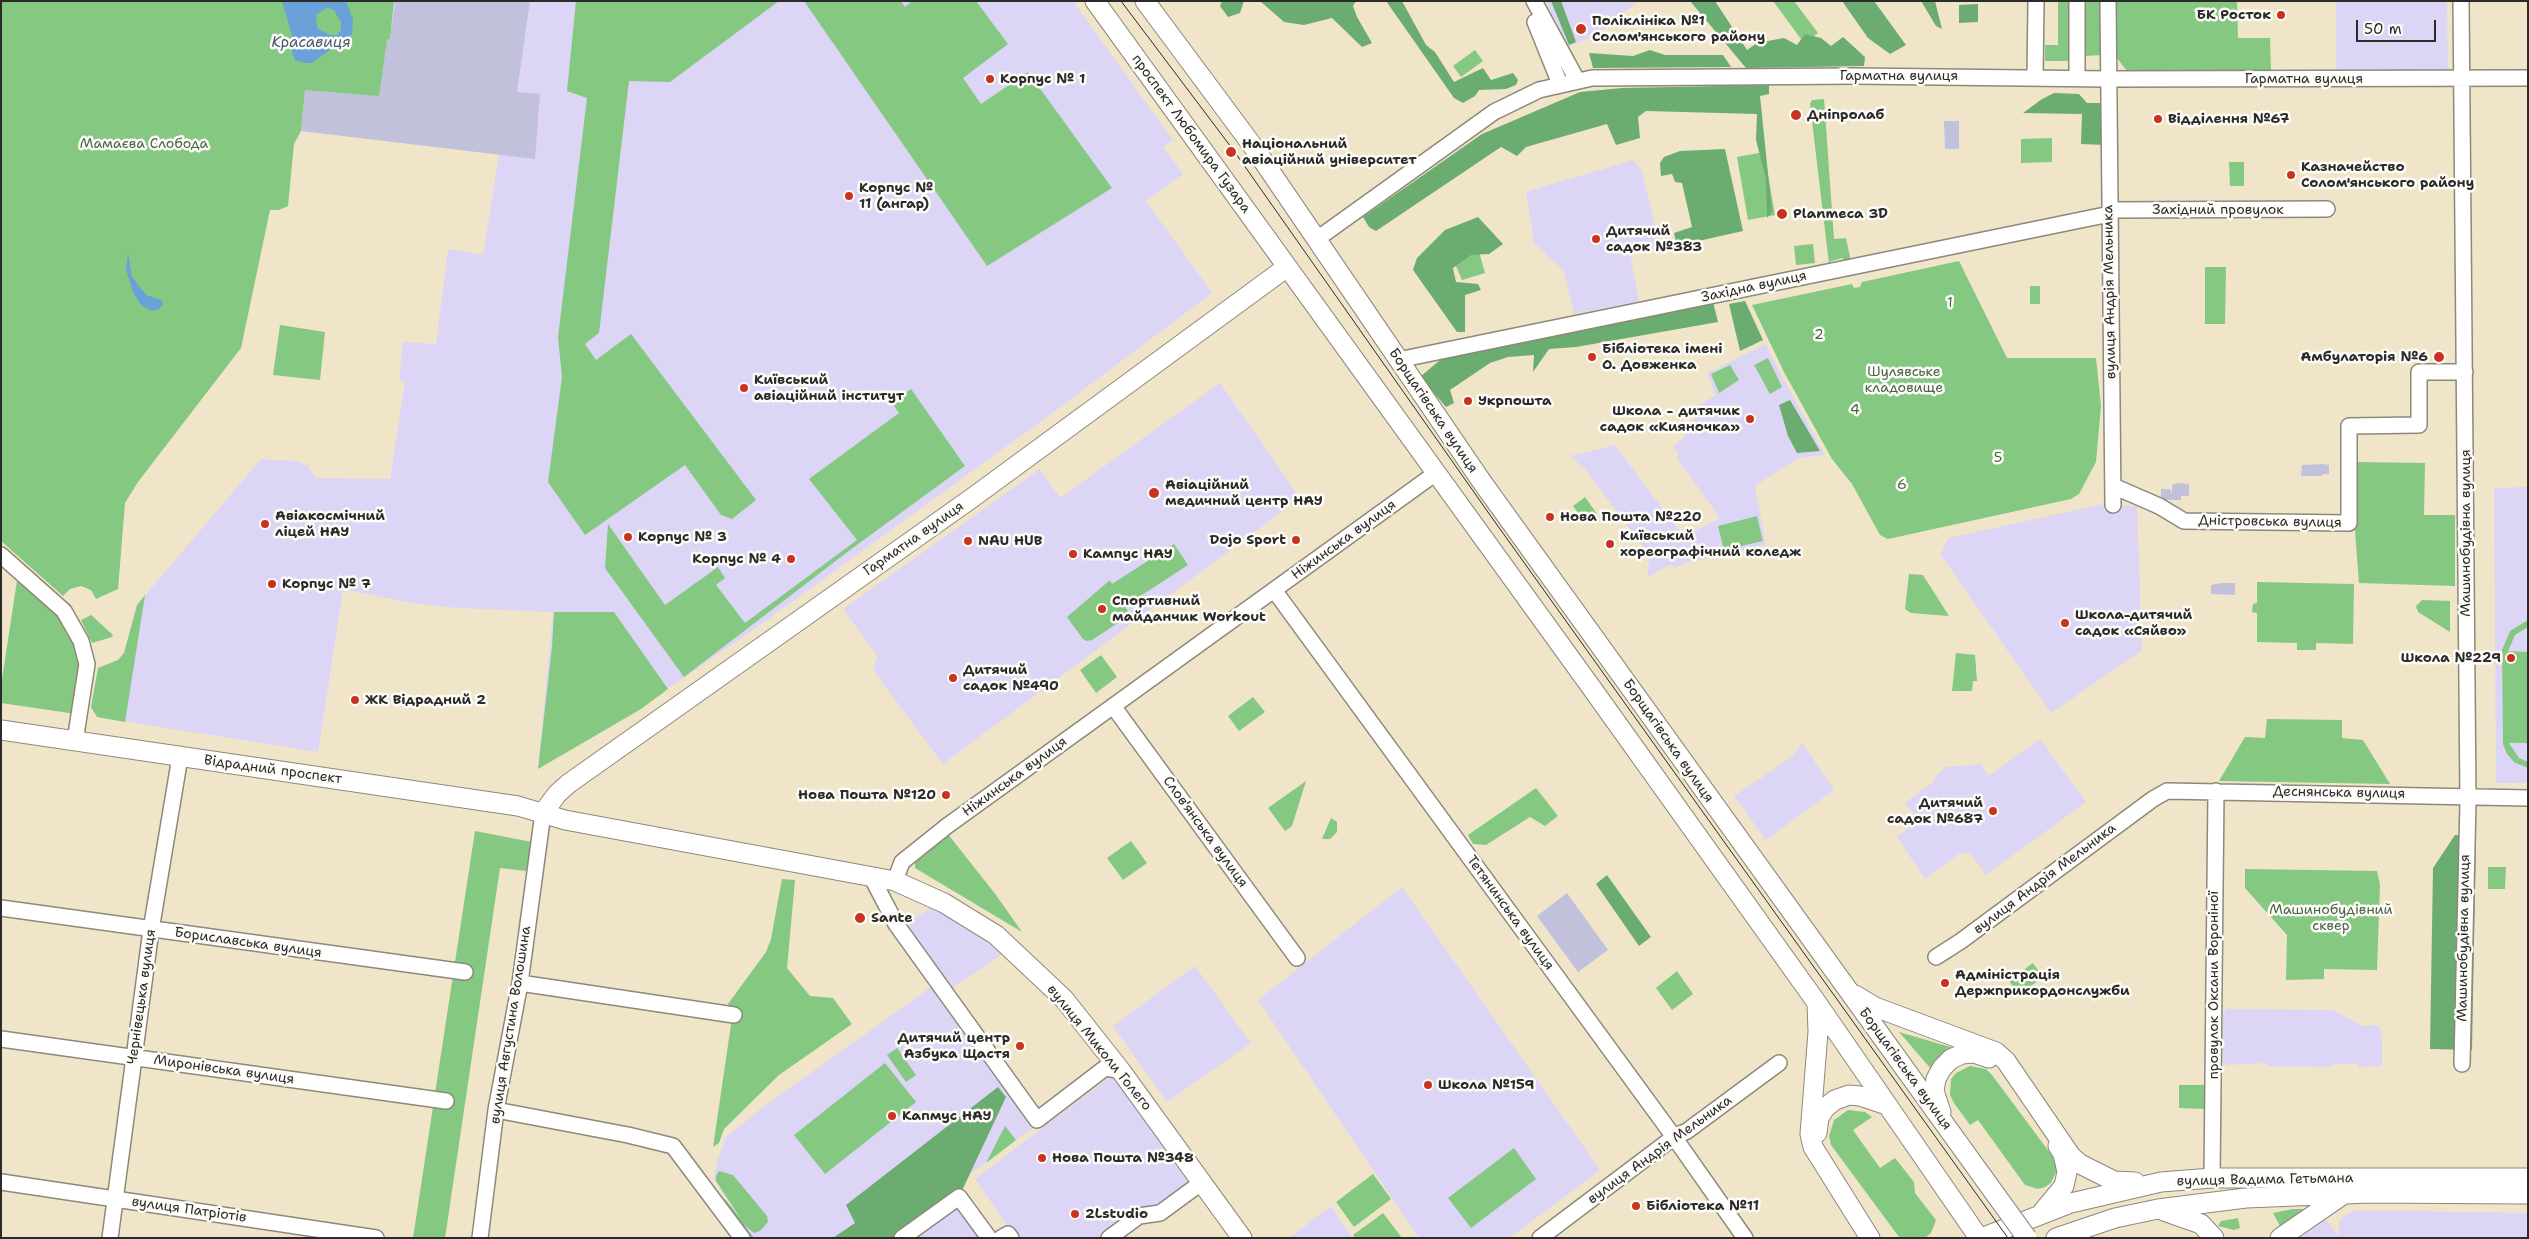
<!DOCTYPE html>
<html>
<head>
<meta charset="utf-8">
<style>
  body { margin:0 }
  #map { position:relative; width:2529px; height:1239px; overflow:hidden; background:#f0e5c9; font-family:"Shantell Sans",sans-serif }
  canvas { display:block }
  .frame { position:absolute; inset:0; border:2px solid #2b2b2b; pointer-events:none }
  .scale { position:absolute; left:2356px; top:20px; width:80px; height:22px; box-sizing:border-box; border:2px solid #2b2b2b; border-top:0; padding-left:6px; font-size:15px; line-height:18px; white-space:nowrap; color:#2b2b2b; -webkit-text-stroke:4px #fdfcf7; paint-order:stroke }
</style>
</head>
<body>
<div id="map">
<canvas width="2529" height="1239"></canvas>
<div class="frame"></div>
<div class="scale">50 m</div>
</div>
<script>
const ctx = document.querySelector('canvas').getContext('2d');
ctx.lineJoin = 'round';
function fillPath(path, color) { ctx.fillStyle = color; ctx.fill(path, 'evenodd'); }
const toPath = rows => new Path2D(rows.map(r => 'M' + r).join(''));
function strokePath(path, color, width, dash) { ctx.strokeStyle = color; ctx.lineWidth = width; ctx.lineCap = dash ? 'butt' : 'round'; ctx.setLineDash(dash || []); ctx.stroke(path); }
function label(font, color, halo, rows, align = 'center') {
  ctx.font = font + ' "Shantell Sans",sans-serif'; ctx.lineWidth = 5; ctx.setLineDash([]); ctx.textBaseline = 'middle'; ctx.strokeStyle = halo; ctx.fillStyle = color; for (const [text, x, y, turn = 0] of rows) {
    ctx.save(); ctx.translate(x, y); ctx.rotate((+turn || 0) * Math.PI / 180); ctx.textAlign = isNaN(turn) ? turn : align; if (halo) ctx.strokeText(text, 0, 0); ctx.fillText(text, 0, 0); ctx.restore();
  }
}
const built = toPath([
  [394,1,1073,1,1173,140,1163,147,1183,174,1146,201,1212,293,1051,414,756,628,679,681,538,769,553,612,457,608,411,603,343,589,318,752,97,717,91,707,98,668,118,660,124,653,137,605,261,459,297,461,308,466,316,478,390,479,405,382,399,380,403,342,436,344,448,249,483,255,499,155,305,89,379,96,387,39,390,39],
  [1546,1,1639,1,1594,36,1567,47],
  [2336,1,2447,1,2448,71,2336,70],
  [1633,160,1642,170,1660,248,1630,254,1639,301,1574,314,1564,271,1534,243,1526,192],
  [1766,344,1780,373,1825,455,1798,458,1755,486,1766,545,1682,564,1674,568,1671,564,1648,577,1649,555,1586,470,1570,456,1615,445,1684,537,1720,518,1676,457,1679,454,1673,446,1685,436,1688,423,1700,415,1695,407,1716,395,1707,373],
  [1220,383,1300,498,943,764,873,670,877,656,843,609,1040,469,1060,498],
  [2528,487,2528,783,2496,783,2494,488],
  [2104,504,2137,506,2142,650,2051,713,1941,555,1948,538],
  [2040,739,2086,802,1986,875,1971,854,1967,852,1959,854,1925,879,1897,837,1919,820,1905,803,1933,782,1934,778,1946,767,1980,764,1989,776],
  [1802,743,1834,790,1766,840,1734,796,1793,756],
  [1402,887,1600,1170,1509,1238,1419,1238,1258,1000],
  [933,906,977,929,1005,952,947,992,902,926],
  [1195,966,1251,1043,1167,1102,1113,1026],
  [934,985,1038,1124,951,1188,984,1238,752,1238,714,1179,717,1161,726,1137,763,1107],
  [2227,1009,2333,1010,2362,1026,2375,1025,2380,1027,2382,1039,2382,1066,2358,1067,2358,1064,2333,1064,2333,1067,2268,1066,2268,1063,2225,1065,2222,1060,2223,1014],
  [1114,1074,1197,1189,1140,1220,1115,1238,1016,1238,975,1179],
  [1331,1206,1352,1238,1289,1238],
  [2355,1210,2528,1213,2528,1238,2290,1238,2317,1218,2326,1220,2339,1236,2339,1223,2343,1217]
]);
const industrial = toPath([
  [395,1,530,1,517,92,540,94,535,159,301,131,305,89,390,39],
  [1944,121,1959,121,1959,149,1945,149],
  [2323,464,2329,465,2329,474,2323,474,2322,476,2301,476,2302,465],
  [2178,483,2189,484,2189,496,2181,496,2181,500,2161,500,2161,489,2170,489,2172,494,2172,485],
  [2222,583,2235,583,2235,595,2211,594,2211,585],
  [1567,893,1608,950,1578,972,1537,916]
]);
const green = toPath([
  [1,1,394,1,390,39,387,40,379,96,305,90,301,131,294,144,288,206,279,210,270,210,241,348,138,482,125,503,118,589,96,599,91,590,81,586,70,589,63,596,1,541],
  [576,1,779,1,670,82,629,81,599,333,585,344,596,360,631,334,756,500,732,519,721,515,685,465,585,535,548,482,562,377,558,337,587,98,567,91],
  [804,1,901,1,905,7,912,1,976,1,1008,44,963,78,981,104,1028,72,1112,188,987,266],
  [1773,1,1794,1,1818,33,1804,43],
  [2058,1,2072,1,2072,61,2045,61,2045,45,2058,45],
  [2083,1,2103,1,2103,55,2084,56],
  [2114,1,2237,1,2238,38,2270,38,2271,71,2127,71,2114,54],
  [1475,50,1483,61,1461,77,1453,66],
  [1824,99,1834,239,1846,238,1851,262,1844,264,1843,258,1831,261,1829,264,1810,104,1812,100],
  [2052,138,2052,162,2021,163,2021,139],
  [1764,152,1775,215,1748,220,1737,157],
  [2229,162,2244,162,2244,186,2230,186],
  [1473,230,1485,273,1462,280,1448,248],
  [1813,244,1815,263,1796,265,1794,246],
  [1959,261,2007,358,2096,358,2101,406,2096,462,2079,494,2071,499,1888,539,1880,535,1852,484,1832,459,1784,372,1752,305,1852,284,1854,288,1860,287,1862,282],
  [2205,267,2226,267,2225,324,2205,324],
  [2030,286,2040,286,2040,304,2030,304],
  [280,325,325,332,320,380,273,375],
  [1768,358,1782,387,1770,394,1754,365],
  [1730,365,1739,380,1719,393,1711,374],
  [911,389,965,466,850,550,684,677,605,568,608,524,665,605,718,567,725,578,716,585,745,623,857,540,809,479,899,413,892,403],
  [2354,462,2425,463,2424,515,2455,515,2455,586,2359,583,2354,518],
  [1585,497,1597,514,1585,523,1573,506],
  [1757,516,1763,541,1724,550,1718,526],
  [1174,544,1188,565,1125,606,1130,615,1092,640,1086,641,1083,639,1067,617,1110,580,1112,584],
  [18,574,62,613,83,658,76,714,1,703,1,686],
  [1909,574,1923,575,1949,616,1911,613,1905,609],
  [2257,582,2354,584,2353,644,2316,643,2316,650,2297,650,2297,643,2257,642,2257,613,2252,612,2253,604,2257,603],
  [145,595,125,722,97,717,91,707,98,668,118,660,124,653,137,605],
  [2422,600,2450,601,2450,632,2418,612,2416,606],
  [554,612,614,612,668,689,641,709,538,769,552,647],
  [91,615,113,635,112,637,92,643,81,620],
  [2528,620,2528,627,2515,635,2508,651,2528,652,2528,743,2509,743,2519,758,2528,762,2528,768,2514,762,2507,754,2503,744,2502,650,2510,631],
  [1956,653,1975,655,1977,681,1973,681,1972,691,1952,691],
  [1101,655,1117,677,1096,693,1080,670],
  [1253,697,1265,712,1239,731,1228,716],
  [2267,719,2342,720,2342,738,2363,740,2390,784,2219,781,2245,737,2265,738],
  [1306,781,1292,826,1285,831,1268,808],
  [1536,788,1558,816,1545,826,1530,817,1486,845,1473,844,1468,835],
  [1331,818,1337,822,1337,832,1330,839,1322,839],
  [475,831,532,842,526,871,500,868,445,1238,413,1238],
  [947,833,996,895,1022,932,915,868,915,861],
  [1131,841,1147,863,1123,880,1107,858],
  [2488,867,2506,867,2505,889,2488,889],
  [2245,869,2377,871,2380,885,2377,970,2324,969,2324,979,2286,980,2287,935,2245,888],
  [782,879,795,880,787,968,810,996,833,998,852,1024,779,1075,724,1129,719,1143,713,1147,733,1011,728,1004,766,952,771,939],
  [2033,963,2043,977,2019,995,2009,981],
  [1677,971,1693,994,1672,1010,1656,988],
  [1899,1032,1957,1049,1932,1070],
  [897,1048,916,1075,906,1082,887,1055],
  [885,1063,916,1102,825,1174,794,1135],
  [1970,1066,1986,1069,1992,1075,2053,1157,2057,1170,2051,1183,2045,1187,2038,1189,2025,1185,1978,1120,1970,1125,1954,1103,1950,1095,1951,1079,1956,1073],
  [2179,1085,2206,1085,2206,1109,2179,1108],
  [1848,1110,1865,1112,1872,1117,1853,1130,1880,1168,1895,1158,1914,1182,1915,1193,1936,1220,1931,1233,1925,1238,1899,1237,1831,1145,1829,1136,1834,1120],
  [1005,1126,1016,1140,986,1163],
  [1514,1148,1536,1179,1471,1228,1448,1198],
  [719,1171,733,1175,767,1216,768,1222,760,1231,754,1233,744,1225,754,1238,746,1238,721,1202,725,1199,741,1219,716,1181,716,1176],
  [1373,1174,1391,1199,1354,1227,1336,1202],
  [2293,1209,2309,1209,2281,1228,2273,1213],
  [1383,1213,1402,1238,1355,1238,1353,1235],
  [2238,1218,2240,1228,2234,1230,2218,1226,2221,1221]
]);
const forest = toPath([
  [1222,1,1244,1,1240,13,1228,17,1220,6],
  [1260,1,1356,1,1353,6,1357,17,1372,43,1362,47,1332,18,1304,25,1284,22],
  [1386,1,1402,1,1426,45,1435,52,1454,82,1483,68,1491,80,1513,73,1518,80,1516,85,1506,89,1479,90,1475,96,1463,103,1454,98],
  [1551,1,1561,1,1576,42,1569,45],
  [1690,1,1715,1,1747,50,1757,43,1784,38,1797,45,1805,34,1821,38,1831,46,1843,37,1865,57,1864,66,1746,68],
  [1842,1,1874,1,1906,45,1890,54,1868,38],
  [1921,1,1935,1,1942,29,1936,26],
  [1978,4,1978,22,1959,23,1959,5],
  [1650,50,1665,55,1723,55,1731,67,1593,68,1589,53,1633,56],
  [1769,85,1769,94,1760,96,1772,212,1767,218,1766,179,1756,140,1757,114,1646,111,1638,117,1640,138,1616,145,1607,124,1526,147,1517,156,1501,147,1376,231,1369,227,1363,217,1482,134,1580,92,1622,88],
  [2054,93,2079,94,2087,103,2105,103,2106,145,2081,144,2082,114,2023,113,2042,99],
  [1725,149,1743,231,1685,244,1676,243,1674,233,1692,227,1682,183,1675,182,1672,174,1661,176,1660,163,1664,157,1680,151],
  [1478,217,1503,244,1489,254,1471,255,1453,268,1456,282,1478,284,1481,290,1465,295,1465,332,1457,332,1413,270,1417,258,1445,230],
  [1712,298,1718,322,1576,347,1549,349,1533,372,1534,355,1508,357,1490,363,1450,390,1454,403,1446,407,1420,377,1440,360,1544,333,1560,335,1604,322],
  [1745,301,1763,340,1740,351,1729,304],
  [1790,400,1820,451,1797,453,1788,436,1779,405],
  [2455,835,2476,837,2472,1050,2430,1049,2433,868],
  [1607,875,1651,937,1639,946,1596,884],
  [998,1087,1006,1097,959,1197,902,1238,833,1238,855,1223,846,1205]
]);
const water = toPath([
  [282,1,346,1,353,19,352,34,312,63,305,63,295,60,291,49,295,46],
  [326,8,333,9,341,22,341,30,337,35,330,35,317,28,316,15],
  [128,253,132,277,146,295,161,300,163,304,159,309,152,311,141,305,133,292,126,269]
]);
const minor = toPath([
  [1534,1,1577,80],
  [2077,1,2077,78],
  [2108,1,2113,505],
  [2461,1,2468,801,2462,1064],
  [1535,22,1560,84],
  [2035,78,2036,1],
  [2110,210,2327,209],
  [1317,239,1494,112,1539,90,1592,78,1856,76,2108,79,2528,78],
  [1398,360,2110,214],
  [2113,486,2159,506,2184,521,2349,523,2349,426,2419,425,2419,372,2465,372],
  [1,555,64,611,81,641,87,664,75,741],
  [1274,590,1674,1137,1745,1238],
  [1113,706,1297,958],
  [871,876,896,924,1037,1120,1105,1068,1121,1071],
  [895,881,902,862,947,826,1436,473],
  [1,908,465,972],
  [1936,957,1961,941,2153,799,2167,791,2528,798],
  [520,983,734,1015],
  [1,1039,446,1101],
  [496,1110,628,1135,673,1146,742,1238],
  [2212,1178,2216,791],
  [1,1182,376,1238],
  [110,1238,151,930,180,757],
  [480,1238,496,1110,520,983,543,813],
  [902,1238,959,1197,989,1238],
  [1001,1238,1008,1234,1011,1238],
  [1109,1238,1139,1216,1160,1213,1201,1183],
  [1540,1238,1674,1137,1687,1131,1779,1063]
]);
const major = toPath([
  [1095,1,1591,687,1817,1003,1979,1238],
  [1145,1,1255,149,1482,482,1985,1180],
  [1,730,518,806,565,820,895,881,944,903,996,935,1064,999,1121,1071,1242,1238],
  [543,813,557,794,568,784,972,498,1287,267],
  [1855,995,1875,1007,1996,1052,2006,1061,2071,1156,2080,1164,2114,1181,2135,1182],
  [1817,1003,1818,1032,1810,1134,1813,1147,1870,1238],
  [1941,1112,1934,1091,1936,1079,1942,1068,1951,1059,1962,1054,1974,1053,1989,1058],
  [1817,1133,1819,1118,1825,1108,1835,1100,1849,1095,1860,1096,1884,1104],
  [2043,1211,2064,1186,2067,1172,2063,1154,2058,1146],
  [2164,1211,2201,1224,2214,1238],
  [1981,1238,2071,1203,2161,1182,2212,1178,2528,1178],
  [2056,1238,2115,1218,2158,1209,2246,1198,2370,1193,2528,1194],
  [2280,1238,2344,1194]
]);
const tram = toPath([
  [1121,1,1234,151,1490,515,2008,1238]
]);
const majorBridge = toPath([
  [1985,1180,2027,1238]
]);
const markers = [
  [2281,15,5,"#c8321e"],
  [1581,29,6,"#c8321e"],
  [990,79,5,"#c8321e"],
  [1796,115,6,"#c8321e"],
  [2158,119,5,"#c8321e"],
  [1231,152,6,"#c8321e"],
  [2291,175,5,"#c8321e"],
  [849,196,5,"#c8321e"],
  [1782,214,6,"#c8321e"],
  [1596,239,5,"#c8321e"],
  [1592,357,5,"#c8321e"],
  [2439,357,6,"#c8321e"],
  [744,388,5,"#c8321e"],
  [1468,401,5,"#c8321e"],
  [1750,419,5,"#c8321e"],
  [1154,493,6,"#c8321e"],
  [1550,517,5,"#c8321e"],
  [265,524,5,"#c8321e"],
  [628,537,5,"#c8321e"],
  [1296,540,5,"#c8321e"],
  [968,541,5,"#c8321e"],
  [1610,544,5,"#c8321e"],
  [1073,554,5,"#c8321e"],
  [791,559,5,"#c8321e"],
  [272,584,5,"#c8321e"],
  [1102,609,5,"#c8321e"],
  [2065,623,5,"#c8321e"],
  [2511,658,5,"#c8321e"],
  [953,678,5,"#c8321e"],
  [355,700,5,"#c8321e"],
  [946,795,5,"#c8321e"],
  [1993,811,5,"#c8321e"],
  [860,918,6,"#c8321e"],
  [1945,983,5,"#c8321e"],
  [1020,1046,5,"#c8321e"],
  [1428,1085,5,"#c8321e"],
  [892,1116,5,"#c8321e"],
  [1042,1158,5,"#c8321e"],
  [1636,1206,5,"#c8321e"],
  [1075,1214,5,"#c8321e"]
];
const poiNames = [
  ["БК Росток",2271,15,"right"],
  ["Поліклініка №1",1592,21],
  ["Солом'янського району",1592,37],
  ["Корпус № 1",1000,79],
  ["Дніпролаб",1807,115],
  ["Відділення №67",2168,119],
  ["Національний",1242,144],
  ["авіаційний університет",1242,160],
  ["Казначейство",2301,167],
  ["Солом'янського району",2301,183],
  ["Корпус №",859,188],
  ["11 (ангар)",859,204],
  ["Planmeca 3D",1793,214],
  ["Дитячий",1606,231],
  ["садок №383",1606,247],
  ["Бібліотека імені",1602,349],
  ["О. Довженка",1602,365],
  ["Амбулаторія №6",2428,357,"right"],
  ["Київський",754,380],
  ["авіаційний інститут",754,396],
  ["Укрпошта",1478,401],
  ["Школа - дитячик",1740,411,"right"],
  ["садок «Кияночка»",1740,427,"right"],
  ["Авіаційний",1165,485],
  ["медичний центр НАУ",1165,501],
  ["Авіакосмічний",275,516],
  ["ліцей НАУ",275,532],
  ["Нова Пошта №220",1560,517],
  ["Київський",1620,536],
  ["хореографічний коледж",1620,552],
  ["Корпус № 3",638,537],
  ["Dojo Sport",1286,540,"right"],
  ["NAU HUB",978,541],
  ["Кампус НАУ",1083,554],
  ["Корпус № 4",781,559,"right"],
  ["Корпус № 7",282,584],
  ["Спортивний",1112,601],
  ["майданчик Workout",1112,617],
  ["Школа-дитячий",2075,615],
  ["садок «Сяйво»",2075,631],
  ["Школа №229",2501,658,"right"],
  ["Дитячий",963,670],
  ["садок №490",963,686],
  ["ЖК Відрадний 2",365,700],
  ["Нова Пошта №120",936,795,"right"],
  ["Дитячий",1983,803,"right"],
  ["садок №687",1983,819,"right"],
  ["Sante",871,918],
  ["Адміністрація",1955,975],
  ["Держприкордонслужби",1955,991],
  ["Дитячий центр",1010,1038,"right"],
  ["Азбука Щастя",1010,1054,"right"],
  ["Школа №159",1438,1085],
  ["Капмус НАУ",902,1116],
  ["Нова Пошта №348",1052,1158],
  ["Бібліотека №11",1646,1206],
  ["2Lstudio",1085,1214]
];
const streetNames = [
  ["Гарматна вулиця",1899,76],
  ["Гарматна вулиця",2304,79],
  ["проспект Любомира Гузара",1191,134,54],
  ["Західний провулок",2218,210],
  ["Західна вулиця",1754,287,-12],
  ["вулиця Андрія Мельника",2110,292,-91],
  ["Борщагівська вулиця",1433,411,56],
  ["Дністровська вулиця",2270,522,1],
  ["Машинобудівна вулиця",2466,533,-90],
  ["Гарматна вулиця",914,539,-35],
  ["Ніжинська вулиця",1344,540,-36],
  ["Борщагівська вулиця",1668,741,55],
  ["Відрадний проспект",273,770,8],
  ["Ніжинська вулиця",1015,777,-36],
  ["Деснянська вулиця",2339,793,1],
  ["Слов'янська вулиця",1205,832,54],
  ["вулиця Андрія Мельника",2045,879,-37],
  ["Тетянинська вулиця",1510,913,54],
  ["Машинобудівна вулиця",2464,938,-89],
  ["Бориславська вулиця",248,943,8],
  ["провулок Оксани Вороніної",2214,985,-90],
  ["Чернівецька вулиця",142,997,-82],
  ["вулиця Августина Волошина",511,1025,-81],
  ["вулиця Миколи Голего",1099,1048,51],
  ["Борщагівська вулиця",1905,1069,54],
  ["Миронівська вулиця",224,1070,8],
  ["вулиця Андрія Мельника",1660,1150,-36],
  ["вулиця Вадима Гетьмана",2265,1180,-1],
  ["вулиця Патріотів",189,1210,8]
];
const parkNames = [
  ["Мамаєва Слобода",144,144],
  ["1",1950,303],
  ["2",1819,335],
  ["Шулявське",1904,372],
  ["кладовище",1904,388],
  ["4",1855,410],
  ["5",1998,458],
  ["6",1902,485],
  ["Машинобудівний",2331,910],
  ["сквер",2331,926]
];
const waterNames = [
  ["Красавиця",311,43]
];
fillPath(built, '#ddd5f6');
fillPath(industrial, '#c2c1dc');
fillPath(green, '#84c882');
fillPath(forest, '#6bac70');
fillPath(water, '#6aa1d8');
strokePath(minor, '#8e887a', 18);
strokePath(major, '#8e887a', 21);
strokePath(minor, '#fff', 15);
strokePath(major, '#fff', 19);
strokePath(tram, '#2b2b2b', 1);
strokePath(majorBridge, '#8e887a', 21, []);
strokePath(majorBridge, '#fff', 19);
for (const [x, y, r, color] of markers) { const dot = new Path2D(); dot.arc(x, y, r, 0, 2 * Math.PI); ctx.fillStyle = color; ctx.fill(dot); strokePath(dot, '#fdfcf7', 2); }
label('bold 14px', '#2b2b2b', '#fdfcf7', poiNames, 'left');
label('14px', '#2b2b2b', '#fdfcf7', streetNames);
label('14px', '#4a6249', '#fdfcf7', parkNames);
label('italic 15px', '#445a70', '#fdfcf7', waterNames);
</script>
</body>
</html>
